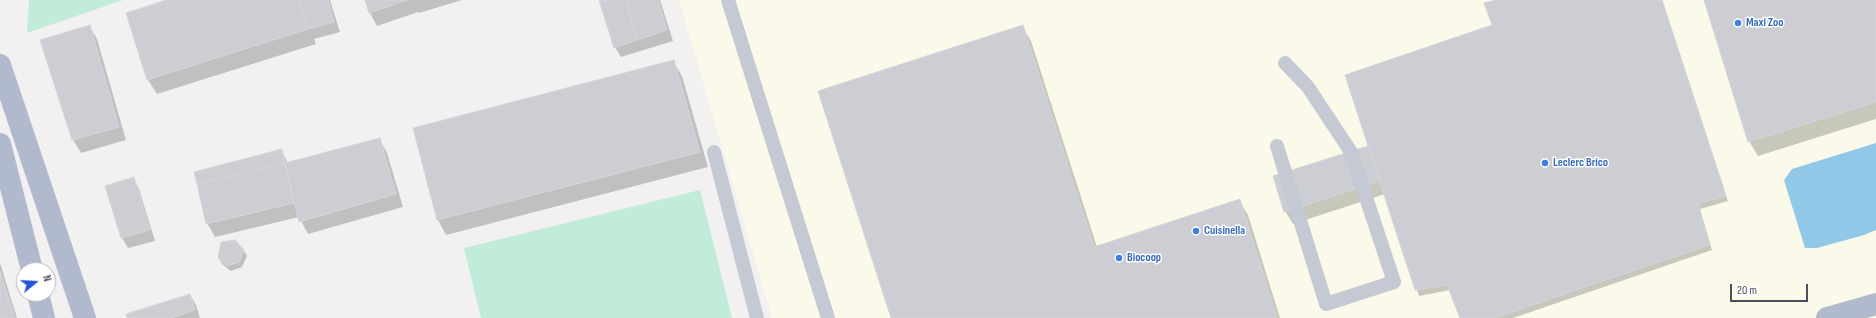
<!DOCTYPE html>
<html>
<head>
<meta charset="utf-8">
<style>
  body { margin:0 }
  #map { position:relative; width:1876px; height:318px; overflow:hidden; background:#f2f0f0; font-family:"Sofia Sans Condensed",sans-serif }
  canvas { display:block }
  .north { position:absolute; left:16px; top:262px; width:40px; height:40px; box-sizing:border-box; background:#fff; border:1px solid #b6b9be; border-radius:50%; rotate:72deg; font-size:11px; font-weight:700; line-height:16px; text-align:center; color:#49505c }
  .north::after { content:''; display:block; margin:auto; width:14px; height:18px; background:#2455d7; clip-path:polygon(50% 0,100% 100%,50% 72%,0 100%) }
  .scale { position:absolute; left:1730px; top:284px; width:78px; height:18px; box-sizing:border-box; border:2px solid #49505c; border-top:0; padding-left:5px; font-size:12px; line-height:14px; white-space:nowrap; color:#49505c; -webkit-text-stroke:3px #fff; paint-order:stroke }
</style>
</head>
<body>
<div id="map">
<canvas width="1876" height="318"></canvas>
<div class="north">N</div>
<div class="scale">20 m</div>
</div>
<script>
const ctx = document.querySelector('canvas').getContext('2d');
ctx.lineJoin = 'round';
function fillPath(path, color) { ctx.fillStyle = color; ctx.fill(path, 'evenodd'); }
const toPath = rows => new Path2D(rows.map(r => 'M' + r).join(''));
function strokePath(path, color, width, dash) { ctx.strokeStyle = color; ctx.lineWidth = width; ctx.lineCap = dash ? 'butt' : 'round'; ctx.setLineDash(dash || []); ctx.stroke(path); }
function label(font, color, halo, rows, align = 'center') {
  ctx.font = font + ' "Sofia Sans Condensed",sans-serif'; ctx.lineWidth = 3; ctx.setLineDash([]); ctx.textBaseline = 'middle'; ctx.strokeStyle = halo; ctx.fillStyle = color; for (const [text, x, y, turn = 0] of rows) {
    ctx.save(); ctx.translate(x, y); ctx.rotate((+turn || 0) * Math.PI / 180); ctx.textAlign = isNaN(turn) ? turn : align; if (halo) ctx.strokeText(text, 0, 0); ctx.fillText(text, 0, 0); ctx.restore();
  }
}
const commercial = toPath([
  [679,0,1876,0,1876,318,772,318]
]);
const green = toPath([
  [29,0,123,0,27,33],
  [700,190,732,318,481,318,464,248]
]);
const water = toPath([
  [1876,143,1876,230,1864,235,1817,248,1805,248,1784,180,1792,169]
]);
const shadow = toPath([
  [170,0,330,0,340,32,314,39,316,44,157,94,148,80],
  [366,0,462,0,419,13,418,12,377,26,370,13],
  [600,0,660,0,673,41,621,57,615,47],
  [1501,0,1662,0,1728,201,1700,209,1712,250,1513,318,1461,318,1450,290,1419,296,1385,194,1293,224,1285,211,1274,177,1370,147,1494,26],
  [1705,0,1876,0,1876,119,1758,156,1749,141],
  [89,26,97,39,126,140,81,153,73,140],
  [1022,26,1031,41,1097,247,1239,200,1248,215,1280,318,892,318],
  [673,61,682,76,708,167,446,235,438,220,414,129],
  [380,140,387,153,403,207,308,234,299,217,215,237,207,223,281,150,288,163],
  [283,160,285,160,287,167,285,167],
  [134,178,139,189,155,241,128,248,122,238,107,187],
  [244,251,247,256,242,267,231,271,222,264,219,258],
  [0,263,17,318,0,318],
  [190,295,196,305,200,318,129,318]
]);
const building = toPath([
  [166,0,299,0,308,29,147,80,126,13,166,0],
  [299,0,328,0,334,22,308,29,299,0],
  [365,0,407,0,369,13,365,0],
  [599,0,626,0,637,40,614,48,599,0],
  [626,0,658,0,667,30,637,40,626,0],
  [1496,0,1662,0,1726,196,1698,203,1709,245,1494,318,1460,318,1447,285,1415,290,1345,75,1492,25,1484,3,1496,0],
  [1704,0,1876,0,1876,102,1748,142,1704,0],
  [90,25,119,127,72,140,40,40,90,25],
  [1023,25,1094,247,1240,199,1277,318,891,318,818,91,1023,25],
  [674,60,700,152,437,220,413,128,674,60],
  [380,138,396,194,299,222,285,163,380,138],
  [1368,146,1380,181,1284,212,1273,176,1368,146],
  [282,149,285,163,197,184,194,172,282,149],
  [285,163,294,203,206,224,197,184,285,163],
  [134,177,150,230,121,238,105,186,134,177],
  [235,240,244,250,239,262,227,266,218,258,221,242,235,240],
  [0,271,15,318,0,318,0,271],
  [190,294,195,310,171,318,127,318,126,314,190,294]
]);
const lane = toPath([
  [728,0,828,318],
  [1277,146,1326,304,1394,282,1351,152,1308,87,1285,63],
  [714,152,757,318]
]);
const primary = toPath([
  [0,65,85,318],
  [0,144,32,270],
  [38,294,44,318],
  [1827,318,1876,304]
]);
const markers = [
  [1738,23,4,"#3f7fe0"],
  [1545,163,4,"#3f7fe0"],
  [1196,231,4,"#3f7fe0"],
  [1119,258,4,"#3f7fe0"]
];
const shopNames = [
  ["Maxi Zoo",1746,23],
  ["Leclerc Brico",1553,163],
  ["Cuisinella",1204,231],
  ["Biocoop",1127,258]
];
fillPath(commercial, '#fbf9ea');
fillPath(green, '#c1ecd9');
fillPath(water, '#91c7e7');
fillPath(shadow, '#0003');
fillPath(building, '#cdced4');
strokePath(building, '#d4d5da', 1);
strokePath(lane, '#c4c9d3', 14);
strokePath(primary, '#b1bacc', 22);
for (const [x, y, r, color] of markers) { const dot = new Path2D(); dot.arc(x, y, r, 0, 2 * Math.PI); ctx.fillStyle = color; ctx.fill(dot); strokePath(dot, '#fff', 1.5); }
label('bold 12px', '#366cbe', '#fff', shopNames, 'left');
</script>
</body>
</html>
